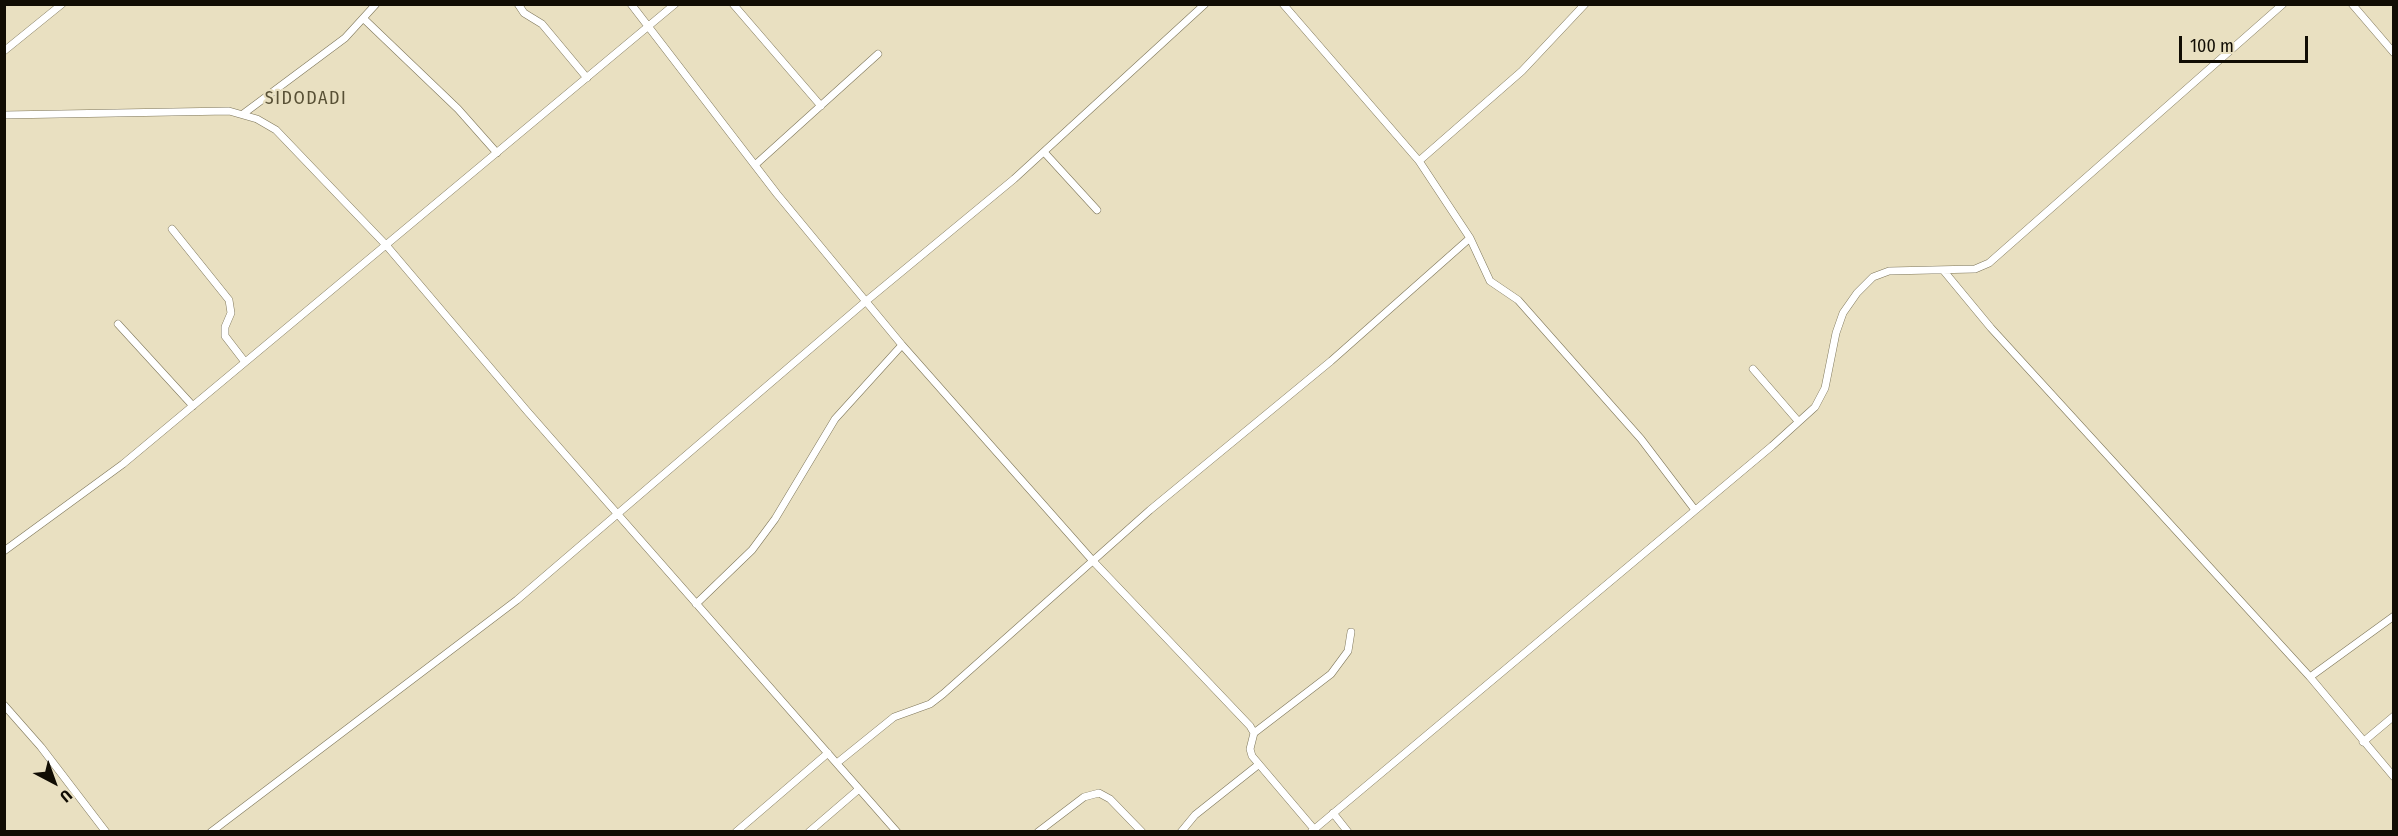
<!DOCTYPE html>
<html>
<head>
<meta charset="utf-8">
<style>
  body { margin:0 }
  #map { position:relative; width:2398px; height:836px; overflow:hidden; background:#e9e0c1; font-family:"Fira Sans Condensed",sans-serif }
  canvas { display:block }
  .frame { position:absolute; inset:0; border:6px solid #110d04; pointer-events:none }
  .north { position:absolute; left:24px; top:752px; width:60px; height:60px; -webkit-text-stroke:4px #e9e0c1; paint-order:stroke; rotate:139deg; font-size:16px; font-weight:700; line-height:24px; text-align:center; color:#110d04 }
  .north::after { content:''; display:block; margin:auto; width:21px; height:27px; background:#110d04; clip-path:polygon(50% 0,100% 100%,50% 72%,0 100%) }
  .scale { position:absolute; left:2179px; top:36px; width:129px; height:27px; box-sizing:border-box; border:3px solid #110d04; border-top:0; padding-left:8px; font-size:18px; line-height:21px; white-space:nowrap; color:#110d04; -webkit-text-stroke:4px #e9e0c1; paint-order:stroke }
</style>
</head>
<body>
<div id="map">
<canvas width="2398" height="836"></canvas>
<div class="frame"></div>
<div class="north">U</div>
<div class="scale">100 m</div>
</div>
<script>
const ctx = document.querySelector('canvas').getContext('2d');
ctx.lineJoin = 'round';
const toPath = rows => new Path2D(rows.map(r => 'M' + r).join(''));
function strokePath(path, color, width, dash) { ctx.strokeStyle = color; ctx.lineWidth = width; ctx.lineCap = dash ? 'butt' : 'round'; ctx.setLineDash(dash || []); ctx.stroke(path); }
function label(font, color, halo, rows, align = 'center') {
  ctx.font = font + ' "Fira Sans Condensed",sans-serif'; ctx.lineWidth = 4.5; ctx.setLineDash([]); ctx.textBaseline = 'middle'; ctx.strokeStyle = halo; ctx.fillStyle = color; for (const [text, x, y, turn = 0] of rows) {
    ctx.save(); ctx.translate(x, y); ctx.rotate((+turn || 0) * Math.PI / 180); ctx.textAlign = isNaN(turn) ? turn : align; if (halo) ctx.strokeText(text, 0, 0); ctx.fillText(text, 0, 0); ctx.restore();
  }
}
const street = toPath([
  [518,4,524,13,542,24,587,78],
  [631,4,777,194,902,345,1093,561,1250,726,1254,733,1250,749,1252,756,1314,829],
  [733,4,821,106],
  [1283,4,1419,161,1470,238,1490,281,1518,300,1641,439,1695,510],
  [2352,4,2394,53],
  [364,19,458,109,497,153],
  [4,51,62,4],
  [243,114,345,38,376,4],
  [4,115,229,111,257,119,276,130,386,245,527,411,897,832],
  [1044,152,1097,210],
  [1419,161,1522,71,1585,4],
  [755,165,878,54],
  [172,229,229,300,231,313,225,327,225,336,245,362],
  [1943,270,1991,328,2310,677,2394,777],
  [118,324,193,406],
  [1753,369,1798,421],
  [4,551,123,464,675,4],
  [696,604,752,550,775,519,835,419,902,345],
  [2310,677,2394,616],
  [4,705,41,747,106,832],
  [1254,733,1331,674,1348,651,1351,632],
  [2363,742,2394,716],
  [837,763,894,717,930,704,943,694,1150,510,1331,361,1470,238],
  [1333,813,1348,832],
  [211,832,517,600,865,302,1014,179,1205,4],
  [736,832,828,753],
  [809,832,859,789],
  [1038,832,1084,797,1099,793,1110,799,1142,832],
  [1181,832,1195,815,1258,765],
  [1311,832,1772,446,1815,407,1825,388,1836,333,1843,313,1857,293,1873,277,1889,271,1975,269,1989,263,2283,4]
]);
const quarterNames = [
  ["SIDODADI",306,99]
];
strokePath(street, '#7e765a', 8);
strokePath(street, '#fff', 7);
ctx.letterSpacing = '1.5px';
label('18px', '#585035', '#e9e0c1', quarterNames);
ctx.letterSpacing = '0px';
</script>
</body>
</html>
